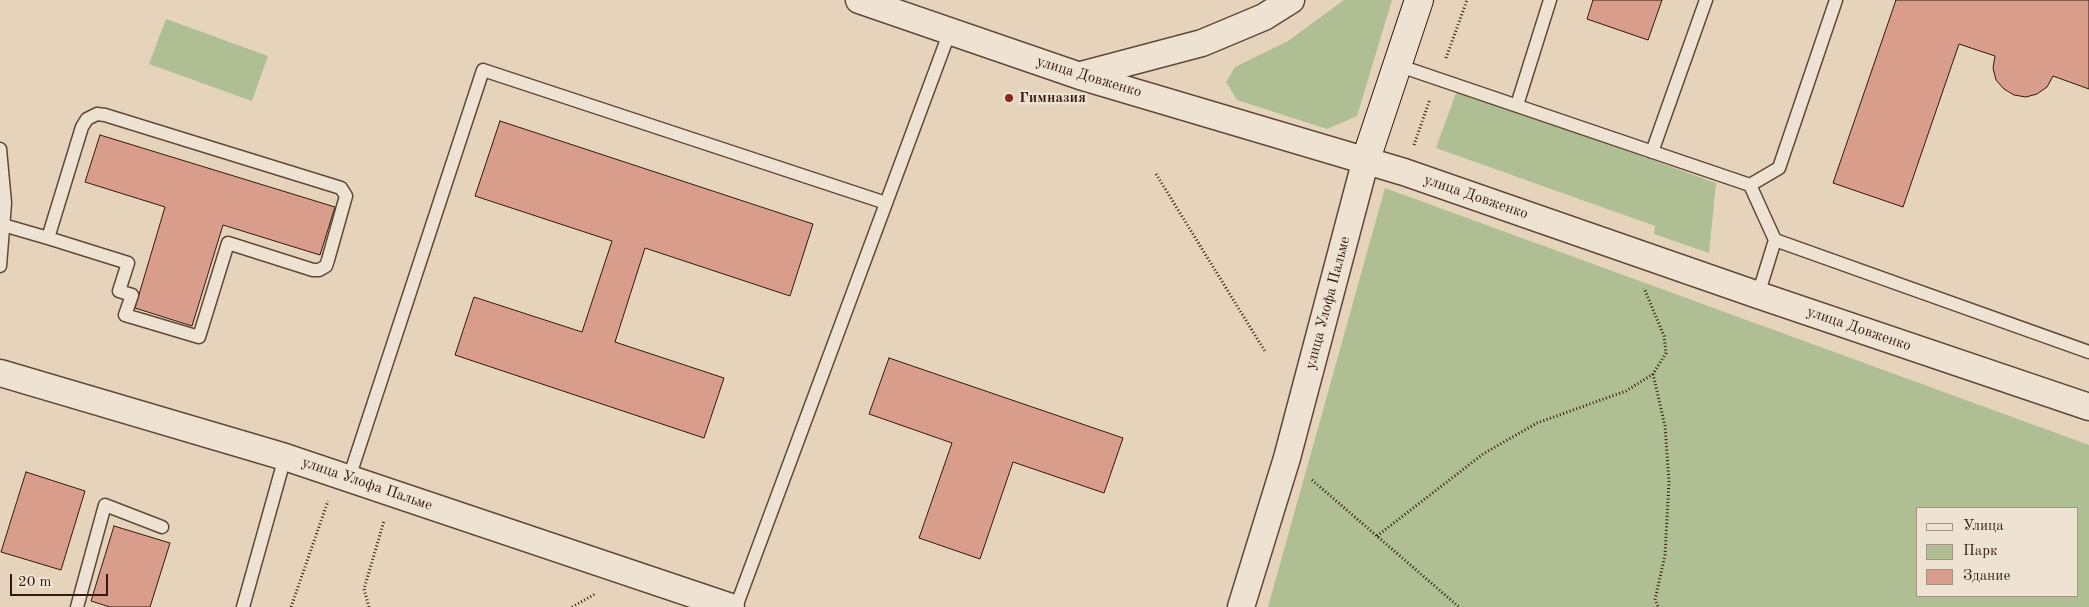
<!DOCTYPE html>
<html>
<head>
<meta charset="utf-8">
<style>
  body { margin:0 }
  #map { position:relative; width:2089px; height:607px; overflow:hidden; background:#e5d4bb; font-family:"Old Standard TT",serif }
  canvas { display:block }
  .legend { position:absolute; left:1916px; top:507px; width:162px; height:90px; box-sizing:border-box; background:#eee3d3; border:1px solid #a49284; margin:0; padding:6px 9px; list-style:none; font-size:15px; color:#34190d }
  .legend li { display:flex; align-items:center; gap:10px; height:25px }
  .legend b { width:25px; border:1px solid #a49284 }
  .scale { position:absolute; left:10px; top:574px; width:98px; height:22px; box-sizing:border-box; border:2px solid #34190d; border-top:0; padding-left:6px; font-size:15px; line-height:18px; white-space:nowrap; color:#34190d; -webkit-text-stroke:4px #eee3d3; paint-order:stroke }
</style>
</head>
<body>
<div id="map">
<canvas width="2089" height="607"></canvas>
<ul class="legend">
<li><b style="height:6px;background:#eee3d3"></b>Улица</li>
<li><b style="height:14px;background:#b0be94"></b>Парк</li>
<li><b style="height:14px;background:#d89d8b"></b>Здание</li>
</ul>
<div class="scale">20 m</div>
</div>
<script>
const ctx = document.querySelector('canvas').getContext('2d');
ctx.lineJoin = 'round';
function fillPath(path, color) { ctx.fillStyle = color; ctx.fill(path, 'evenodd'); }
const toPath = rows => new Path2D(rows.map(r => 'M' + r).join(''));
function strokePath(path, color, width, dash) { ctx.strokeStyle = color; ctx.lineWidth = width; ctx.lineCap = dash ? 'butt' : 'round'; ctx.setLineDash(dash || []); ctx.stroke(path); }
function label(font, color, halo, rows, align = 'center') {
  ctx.font = font + ' "Old Standard TT",serif'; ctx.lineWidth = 4.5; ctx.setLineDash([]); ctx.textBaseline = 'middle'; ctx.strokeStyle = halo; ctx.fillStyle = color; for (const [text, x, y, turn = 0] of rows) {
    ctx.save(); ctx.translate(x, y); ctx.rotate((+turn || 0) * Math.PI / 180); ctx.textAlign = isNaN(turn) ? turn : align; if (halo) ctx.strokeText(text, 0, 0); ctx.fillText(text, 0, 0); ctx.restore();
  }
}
const green = toPath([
  [1344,0,1392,0,1357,116,1327,129,1237,100,1226,82,1235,67,1288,41],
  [166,19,268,56,252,101,149,64],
  [1457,90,1716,183,1709,253,1654,234,1655,226,1436,148],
  [1385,188,2089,445,2089,607,1268,607],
  [1918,508,2078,508,2078,596,1918,596]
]);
const building = toPath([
  [1593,0,1662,0,1648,40,1587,19,1593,0],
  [1896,0,2089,0,2089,89,2053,76,2047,87,2037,94,2026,97,2014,95,2004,89,1996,80,1993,68,1995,56,1959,44,1903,207,1833,183,1896,0],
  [500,121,813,224,790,296,645,248,615,342,724,378,704,438,455,355,474,297,582,332,612,241,475,196,500,121],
  [100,135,335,207,320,255,223,225,192,326,135,308,165,207,85,182,100,135],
  [889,358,1123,438,1104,493,1013,462,980,559,919,538,952,443,869,414,889,358],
  [26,472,85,491,61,570,1,552,26,472],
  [114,526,170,543,150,607,110,607,91,601,114,526]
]);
const path = toPath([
  [1446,58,1467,0],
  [1414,145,1430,99],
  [1156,174,1266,353],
  [1653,374,1665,426,1669,481,1665,555,1655,600,1658,607],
  [1312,480,1459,607],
  [1377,536,1483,454,1537,423,1626,391,1653,374,1666,353,1664,336,1644,288],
  [291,607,328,501],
  [369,607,364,589,384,521],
  [572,607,595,594]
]);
const lane = toPath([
  [1397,65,1750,185,1775,240,2089,352],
  [1517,105,1550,0],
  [0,149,5,203,0,266],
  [1652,152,1706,0],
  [1750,185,1779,168,1836,0],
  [3,225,48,238,128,263,119,291,132,295,125,315,199,337,228,243,313,270,319,270,326,266,328,260,346,196,341,188,105,115,97,114,87,119,82,127,48,238],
  [1758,295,1775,240],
  [349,478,483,70,886,203],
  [77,607,105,505,162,527],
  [243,607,285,457],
  [736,607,950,31]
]);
const street = toPath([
  [859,0,1080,76,1404,172,1758,295,2089,407],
  [1081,75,1202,43,1264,17,1291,0],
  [0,373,285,457,731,607],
  [1241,607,1287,458,1366,159]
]);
const secondary = toPath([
  [1366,159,1419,0]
]);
const markers = [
  [1009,98,5,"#8f2418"]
];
const streetNames = [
  ["улица Довженко",1089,77,17],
  ["улица Довженко",1476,197,19],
  ["улица Улофа Пальме",1328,303,-75],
  ["улица Довженко",1859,329,19],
  ["улица Улофа Пальме",367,484,19]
];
const poiNames = [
  ["Гимназия",1019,98]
];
fillPath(green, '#b0be94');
fillPath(building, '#d89d8b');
strokePath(building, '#34190d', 1);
strokePath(lane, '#604838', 15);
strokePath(street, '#604838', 29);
strokePath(secondary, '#34190d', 30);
strokePath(path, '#34190d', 3, [1, 2.5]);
strokePath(lane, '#eee3d3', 12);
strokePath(street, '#eee3d3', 26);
strokePath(secondary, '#eee3d3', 28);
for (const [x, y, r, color] of markers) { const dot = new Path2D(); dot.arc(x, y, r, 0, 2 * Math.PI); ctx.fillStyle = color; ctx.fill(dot); strokePath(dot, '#eee3d3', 2); }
label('15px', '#34190d', '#eee3d3', streetNames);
label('bold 15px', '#34190d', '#eee3d3', poiNames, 'left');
</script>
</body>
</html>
